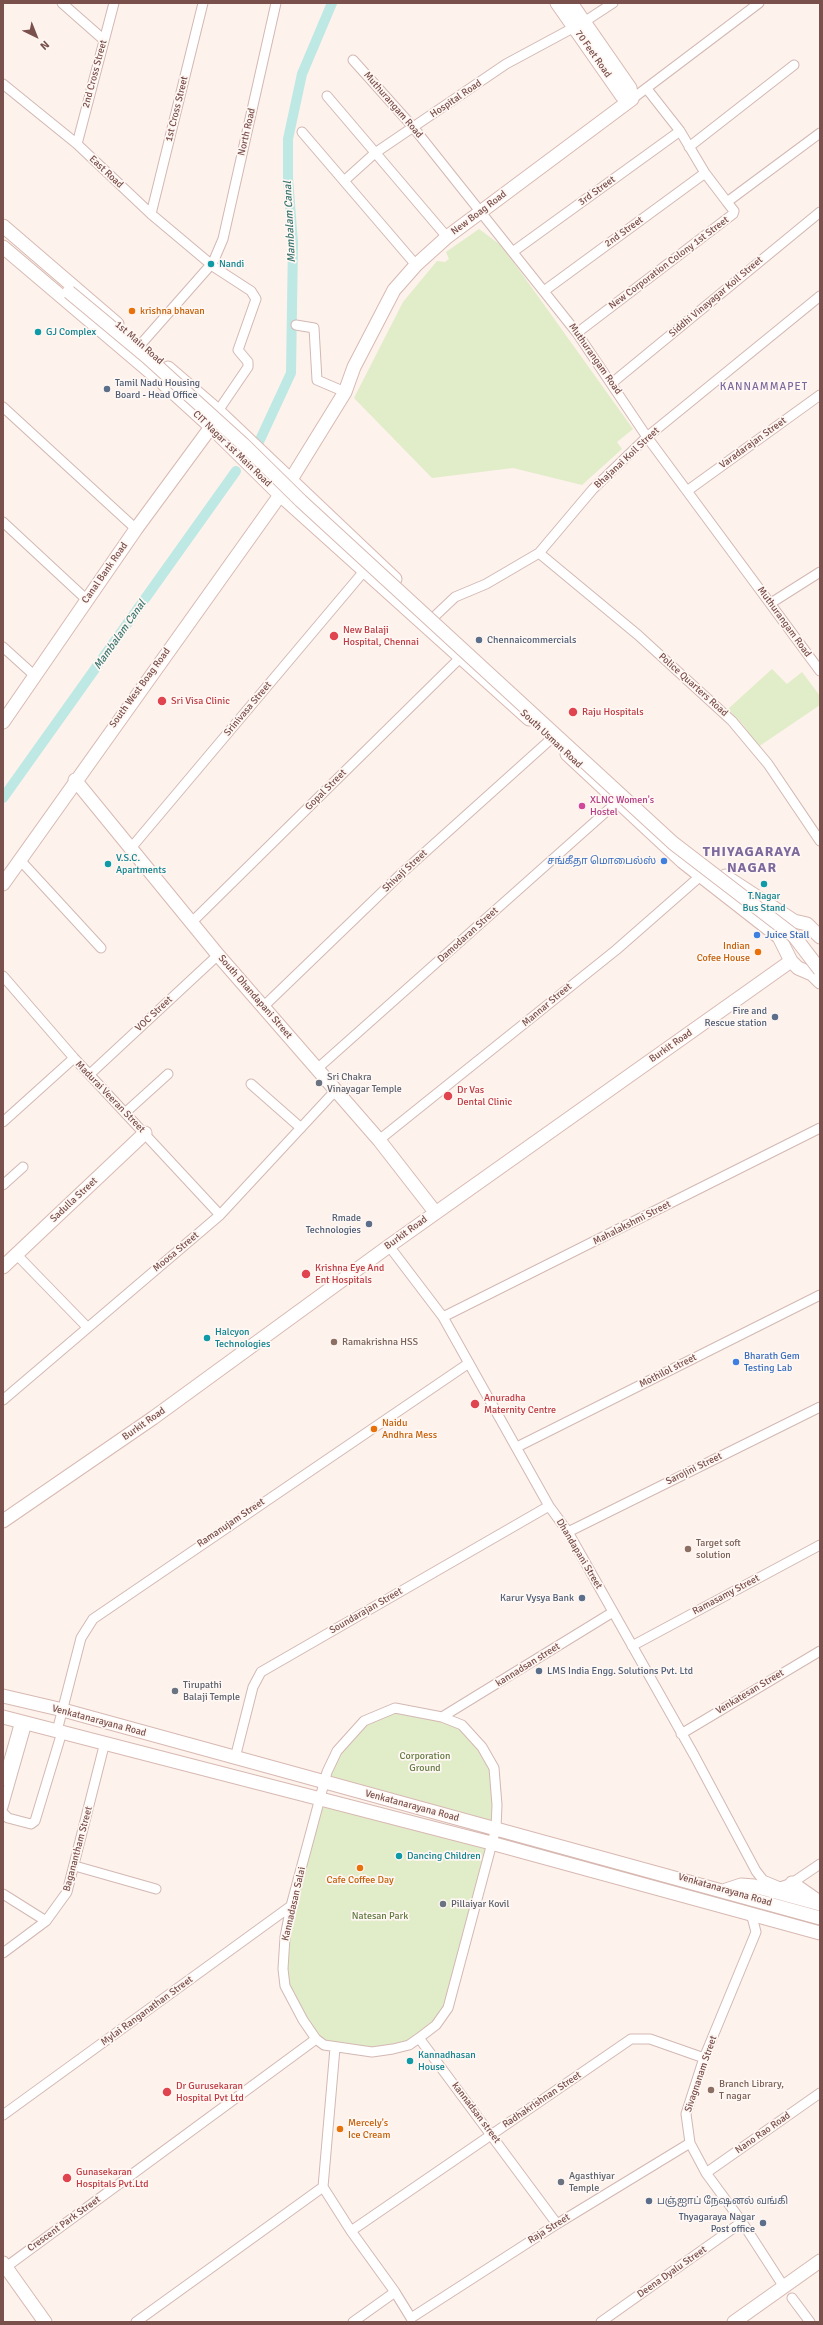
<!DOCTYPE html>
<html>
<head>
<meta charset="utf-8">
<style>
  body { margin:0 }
  #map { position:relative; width:823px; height:2325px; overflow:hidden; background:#fdf2ec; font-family:Signika,sans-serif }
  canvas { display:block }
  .frame { position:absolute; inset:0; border:4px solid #7a504c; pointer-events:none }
  .north { position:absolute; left:16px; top:16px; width:40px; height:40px; -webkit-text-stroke:3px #fff7f3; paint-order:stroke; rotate:137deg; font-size:11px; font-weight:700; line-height:16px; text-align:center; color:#7a504c }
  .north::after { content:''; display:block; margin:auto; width:14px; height:18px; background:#7a504c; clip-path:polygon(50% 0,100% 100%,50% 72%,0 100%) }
</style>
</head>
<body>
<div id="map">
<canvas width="823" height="2325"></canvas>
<div class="frame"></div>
<div class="north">N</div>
</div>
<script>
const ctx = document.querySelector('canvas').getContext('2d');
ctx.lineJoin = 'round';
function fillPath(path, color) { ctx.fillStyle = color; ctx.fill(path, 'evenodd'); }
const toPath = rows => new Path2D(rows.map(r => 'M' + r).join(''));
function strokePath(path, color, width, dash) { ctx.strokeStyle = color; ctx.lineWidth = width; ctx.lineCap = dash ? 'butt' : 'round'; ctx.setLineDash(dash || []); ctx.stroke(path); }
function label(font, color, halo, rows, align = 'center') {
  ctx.font = font + ' Signika,"Noto Sans Tamil",sans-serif'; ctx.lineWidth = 3.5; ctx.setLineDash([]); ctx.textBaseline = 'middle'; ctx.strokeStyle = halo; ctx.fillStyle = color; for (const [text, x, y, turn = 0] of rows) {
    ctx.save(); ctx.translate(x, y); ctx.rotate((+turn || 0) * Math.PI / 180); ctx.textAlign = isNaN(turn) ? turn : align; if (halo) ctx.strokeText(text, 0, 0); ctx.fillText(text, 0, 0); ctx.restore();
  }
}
const green = toPath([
  [479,229,502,246,633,429,617,442,622,449,582,485,513,468,432,478,354,398,403,302,437,261,445,262,449,259,446,252],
  [772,669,787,684,802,672,820,696,820,705,758,747,744,726,728,709],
  [396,1710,441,1719,460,1726,480,1748,491,1768,494,1803,493,1825,330,1784,331,1772,341,1751,366,1723],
  [322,1803,487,1846,446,2008,418,2036,408,2043,371,2054,326,2047,294,2008,282,1966,294,1900]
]);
const canal = toPath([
  [259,442,291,373,293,243,288,178,288,139,302,74,332,3],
  [3,798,236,471]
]);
const street = toPath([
  [62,3,104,40],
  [353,60,413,127,577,333,647,437,820,671],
  [3,84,77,144,151,214,207,261],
  [647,89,680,131,705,173,727,202],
  [327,96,447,237],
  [632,99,759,3],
  [302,132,416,265],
  [77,144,114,3],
  [689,147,794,65],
  [344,181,375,153,506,64,584,22,613,3],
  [151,214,203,3],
  [514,251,680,131],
  [214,260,223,239,276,3],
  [214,267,251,291,256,299,238,350,248,362,248,367,218,411],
  [544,291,705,173],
  [296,325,314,328,317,380,345,392],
  [577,333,733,214,734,211,727,202,820,133],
  [134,352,208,268],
  [612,383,820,212],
  [3,407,136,529],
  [687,491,820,395],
  [3,522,87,600],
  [539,553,638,635,732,721,768,764,820,841],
  [771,603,820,572],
  [435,616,455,597,486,584,539,553,593,489,647,437,820,296],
  [3,647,35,676],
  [131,848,365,570],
  [20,860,101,948],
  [192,922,460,658],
  [3,976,74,1058,220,1215],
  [263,1007,403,872,551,739],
  [318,1068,617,802],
  [90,1074,218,955],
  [251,1084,301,1128],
  [126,1112,168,1074],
  [3,1122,74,1058],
  [379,1140,616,950,705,872],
  [3,1185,23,1167],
  [389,1246,443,1317,549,1506,568,1532,694,1755,756,1871,763,1880,780,1887,792,1883,820,1864],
  [16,1254,87,1327],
  [443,1317,820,1128],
  [3,1400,220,1215,336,1090],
  [517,1447,820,1295],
  [568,1532,820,1407],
  [632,1646,820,1545],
  [442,1717,613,1612],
  [57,1731,81,1638,93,1619,469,1363],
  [681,1734,820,1651],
  [235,1758,253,1687,261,1672,549,1506],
  [3,1781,20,1721],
  [3,1807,27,1723],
  [3,1813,8,1818,31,1824,35,1821,62,1732],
  [75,1866,156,1889],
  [3,1894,46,1921],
  [751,1913,756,1932,704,2058,686,2114,690,2143,706,2173,742,2222,784,2287],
  [3,1953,46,1921,67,1892,105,1742],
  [419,2038,409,2045,393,2049,372,2052,324,2045,316,2039,303,2020,285,1986,283,1969,285,1937,291,1906,327,1772,337,1751,364,1721,395,1708,442,1717,462,1725,482,1747,494,1768,497,1805,496,1828,448,2008,436,2025,419,2038,557,2224],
  [335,2048,323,2187,351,2231,395,2292,411,2318],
  [3,2115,291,1906],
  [706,2173,820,2093],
  [351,2231,631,2039,650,2039,704,2058],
  [6,2267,316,2039],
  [792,2298,810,2322],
  [411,2318,557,2224,690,2143],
  [136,2322,323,2187],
  [353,2322,395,2292],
  [601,2322,742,2222]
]);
const secondary = toPath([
  [557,3,622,96,632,99],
  [571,3,630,88,632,99],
  [3,226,117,324],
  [3,247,155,376,211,427,279,494,529,719],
  [168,368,218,411,395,579],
  [3,722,136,529,211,427],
  [567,754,683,862,779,937,791,961,798,968,812,974,820,982],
  [75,780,218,955,379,1140,435,1212],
  [725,876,794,921,807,924,820,937],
  [3,884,290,481,345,392,354,367,394,290,416,265,447,237,632,99],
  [3,1267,145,1133],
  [3,1521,153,1418,389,1246,791,961],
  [3,1696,63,1710,820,1918],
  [3,1717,491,1843,820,1933],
  [792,1883,815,1899],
  [726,1890,741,1885,754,1886,820,1904],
  [3,2263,45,2322],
  [734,2322,820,2261]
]);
const secondaryBridge = toPath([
  [69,292,147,357,243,444,301,501,673,843,794,936,820,970]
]);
const markers = [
  [211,264,4,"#0f9aa8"],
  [132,311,4,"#e8710a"],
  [38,332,4,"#0f9aa8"],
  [107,389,4,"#5c6f8a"],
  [334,636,5,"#e0444e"],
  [479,640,4,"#5c6f8a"],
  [162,701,5,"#e0444e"],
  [573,712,5,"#e0444e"],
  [582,806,4,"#d1479c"],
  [664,861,4,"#3f7fe0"],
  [108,864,4,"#0f9aa8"],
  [764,884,4,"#0f9aa8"],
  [757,935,4,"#3f7fe0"],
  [758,952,4,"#e8710a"],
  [775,1017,4,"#5c6f8a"],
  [319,1083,4,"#6b7280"],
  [448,1096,5,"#e0444e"],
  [369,1224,4,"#5c6f8a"],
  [306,1274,5,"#e0444e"],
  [207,1338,4,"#0f9aa8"],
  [334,1342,4,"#8d6e63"],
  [736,1362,4,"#3f7fe0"],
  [475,1404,5,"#e0444e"],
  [374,1429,4,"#e8710a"],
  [688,1549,4,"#8d6e63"],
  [582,1598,4,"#5c6f8a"],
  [539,1671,4,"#5c6f8a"],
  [175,1691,4,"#6b7280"],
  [399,1856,4,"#0f9aa8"],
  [360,1868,4,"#e8710a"],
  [443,1904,4,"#6b7280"],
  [410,2061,4,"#0f9aa8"],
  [711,2090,4,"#8d6e63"],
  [167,2092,5,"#e0444e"],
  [340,2129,4,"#e8710a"],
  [67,2178,5,"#e0444e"],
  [561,2182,4,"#6b7280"],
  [649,2201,4,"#5c6f8a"],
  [763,2223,4,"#5c6f8a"]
];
const streetNames = [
  ["70 Feet Road",593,54,55],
  ["2nd Cross Street",95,74,-75],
  ["Hospital Road",456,99,-34],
  ["Muthurangam Road",393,105,49],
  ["1st Cross Street",177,109,-76],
  ["North Road",247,132,-77],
  ["East Road",106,172,43],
  ["3rd Street",597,191,-36],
  ["New Boag Road",479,213,-37],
  ["2nd Street",624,232,-36],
  ["New Corporation Colony 1st Street",669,263,-37],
  ["Siddhi Vinayagar Koil Street",716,297,-40],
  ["1st Main Road",139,343,41],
  ["Muthurangam Road",595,359,55],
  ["Varadarajan Street",753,443,-36],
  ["CIT Nagar 1st Main Road",232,449,44],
  ["Bhajanai Koil Street",627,458,-43],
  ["Canal Bank Road",105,573,-55],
  ["Muthurangam Road",784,622,54],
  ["Police Quarters Road",693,685,42],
  ["South West Boag Road",140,688,-54],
  ["Srinivasa Street",248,709,-50],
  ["South Usman Road",551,739,43],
  ["Gopal Street",326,790,-45],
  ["Shivaji Street",405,871,-43],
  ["Damodaran Street",468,935,-42],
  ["South Dhandapani Street",255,997,49],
  ["Mannar Street",547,1005,-40],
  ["VOC Street",154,1014,-43],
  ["Burkit Road",671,1046,-35],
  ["Madurai Veeran Street",110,1097,46],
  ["Sadulla Street",74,1200,-43],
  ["Mahalakshmi Street",632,1223,-27],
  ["Burkit Road",406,1233,-36],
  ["Moosa Street",176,1252,-40],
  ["Mothilol street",668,1371,-27],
  ["Burkit Road",144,1424,-35],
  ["Sarojini Street",694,1469,-26],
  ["Ramanujam Street",231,1523,-34],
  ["Dhandapani Street",579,1554,59],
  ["Ramasamy Street",726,1595,-28],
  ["Soundarajan Street",366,1611,-30],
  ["kannadsan street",528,1665,-32],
  ["Venkatesan Street",750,1692,-31],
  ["Venkatanarayana Road",99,1721,15],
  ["Venkatanarayana Road",412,1806,15],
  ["Baganantham Street",78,1849,-75],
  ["Venkatanarayana Road",725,1890,16],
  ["Kannadasan Salai",294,1904,-77],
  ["Mylai Ranganathan Street",147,2011,-36],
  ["Sivagnanam Street",701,2074,-71],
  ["Radhakrishnan Street",542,2100,-34],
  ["kannadsan street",476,2113,53],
  ["Nano Rao Road",763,2133,-35],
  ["Crescent Park Street",64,2224,-36],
  ["Raja Street",549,2229,-32],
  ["Deena Dyalu Street",672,2272,-35]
];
const cultureNames = [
  ["Nandi",219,264],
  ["GJ Complex",46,332],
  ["V.S.C.",116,858],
  ["Apartments",116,870],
  ["T.Nagar",764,896,"center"],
  ["Bus Stand",764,908,"center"],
  ["Halcyon",215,1332],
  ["Technologies",215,1344],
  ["Dancing Children",407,1856],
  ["Kannadhasan",418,2055],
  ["House",418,2067]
];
const foodNames = [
  ["krishna bhavan",140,311],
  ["Indian",750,946,"right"],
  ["Cofee House",750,958,"right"],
  ["Naidu",382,1423],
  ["Andhra Mess",382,1435],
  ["Cafe Coffee Day",360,1880,"center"],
  ["Mercely's",348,2123],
  ["Ice Cream",348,2135]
];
const serviceNames = [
  ["Tamil Nadu Housing",115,383],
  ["Board - Head Office",115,395],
  ["Chennaicommercials",487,640],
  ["Fire and",767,1011,"right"],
  ["Rescue station",767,1023,"right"],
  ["Rmade",361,1218,"right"],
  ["Technologies",361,1230,"right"],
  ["Karur Vysya Bank",574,1598,"right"],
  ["LMS India Engg. Solutions Pvt. Ltd",547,1671],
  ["பஞ்ஐாப் நேஷனல் வங்கி",657,2201],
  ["Thyagaraya Nagar",755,2217,"right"],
  ["Post office",755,2229,"right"]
];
const healthNames = [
  ["New Balaji",343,630],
  ["Hospital, Chennai",343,642],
  ["Sri Visa Clinic",171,701],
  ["Raju Hospitals",582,712],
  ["Dr Vas",457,1090],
  ["Dental Clinic",457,1102],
  ["Krishna Eye And",315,1268],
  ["Ent Hospitals",315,1280],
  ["Anuradha",484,1398],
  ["Maternity Centre",484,1410],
  ["Dr Gurusekaran",176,2086],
  ["Hospital Pvt Ltd",176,2098],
  ["Gunasekaran",76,2172],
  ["Hospitals Pvt.Ltd",76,2184]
];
const hotelNames = [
  ["XLNC Women's",590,800],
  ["Hostel",590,812]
];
const shopNames = [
  ["சங்கீதா மொபைல்ஸ்",656,861,"right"],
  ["Juice Stall",765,935],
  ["Bharath Gem",744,1356],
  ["Testing Lab",744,1368]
];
const worshipNames = [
  ["Sri Chakra",327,1077],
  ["Vinayagar Temple",327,1089],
  ["Tirupathi",183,1685],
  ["Balaji Temple",183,1697],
  ["Pillaiyar Kovil",451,1904],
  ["Agasthiyar",569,2176],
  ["Temple",569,2188]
];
const educationNames = [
  ["Ramakrishna HSS",342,1342],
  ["Target soft",696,1543],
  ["solution",696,1555],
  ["Branch Library,",719,2084],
  ["T nagar",719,2096]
];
const parkNames = [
  ["Corporation",425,1756],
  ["Ground",425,1768],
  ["Natesan Park",380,1916]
];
const waterNames = [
  ["Mambalam Canal",290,222,-93],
  ["Mambalam Canal",120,635,-55]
];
const neighbourhoodNames = [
  ["KANNAMMAPET",764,387]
];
const districtNames = [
  ["THIYAGARAYA",752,852],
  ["NAGAR",752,868]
];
fillPath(green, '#e1ecc8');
strokePath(canal, '#bee8e3', 10);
strokePath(street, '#d3b8b3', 11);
strokePath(secondary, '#d8b9b2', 15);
strokePath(street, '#fff', 9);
strokePath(secondary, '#fff', 13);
strokePath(secondaryBridge, '#d8b9b2', 15, []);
strokePath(secondaryBridge, '#fff', 13);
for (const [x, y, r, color] of markers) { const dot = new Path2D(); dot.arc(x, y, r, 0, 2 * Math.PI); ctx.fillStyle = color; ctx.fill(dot); strokePath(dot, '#fff7f3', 1.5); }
label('10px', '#7a504c', '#fff7f3', streetNames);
label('10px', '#0d838f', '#fff7f3', cultureNames, 'left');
label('10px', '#c56008', '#fff7f3', foodNames, 'left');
label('10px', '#4e5e75', '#fff7f3', serviceNames, 'left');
label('10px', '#be3a42', '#fff7f3', healthNames, 'left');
label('10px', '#b23c85', '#fff7f3', hotelNames, 'left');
label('10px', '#366cbe', '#fff7f3', shopNames, 'left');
label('10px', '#5b616d', '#fff7f3', worshipNames, 'left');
label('10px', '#785e54', '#fff7f3', educationNames, 'left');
label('10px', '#627a41', '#fff7f3', parkNames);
label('italic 11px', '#3c7871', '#fff7f3', waterNames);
ctx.letterSpacing = '1px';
label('11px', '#7d699d', '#fff7f3', neighbourhoodNames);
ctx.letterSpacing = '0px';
ctx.letterSpacing = '1px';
label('bold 14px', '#7d699d', '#fff7f3', districtNames);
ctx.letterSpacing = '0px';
</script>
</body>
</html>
